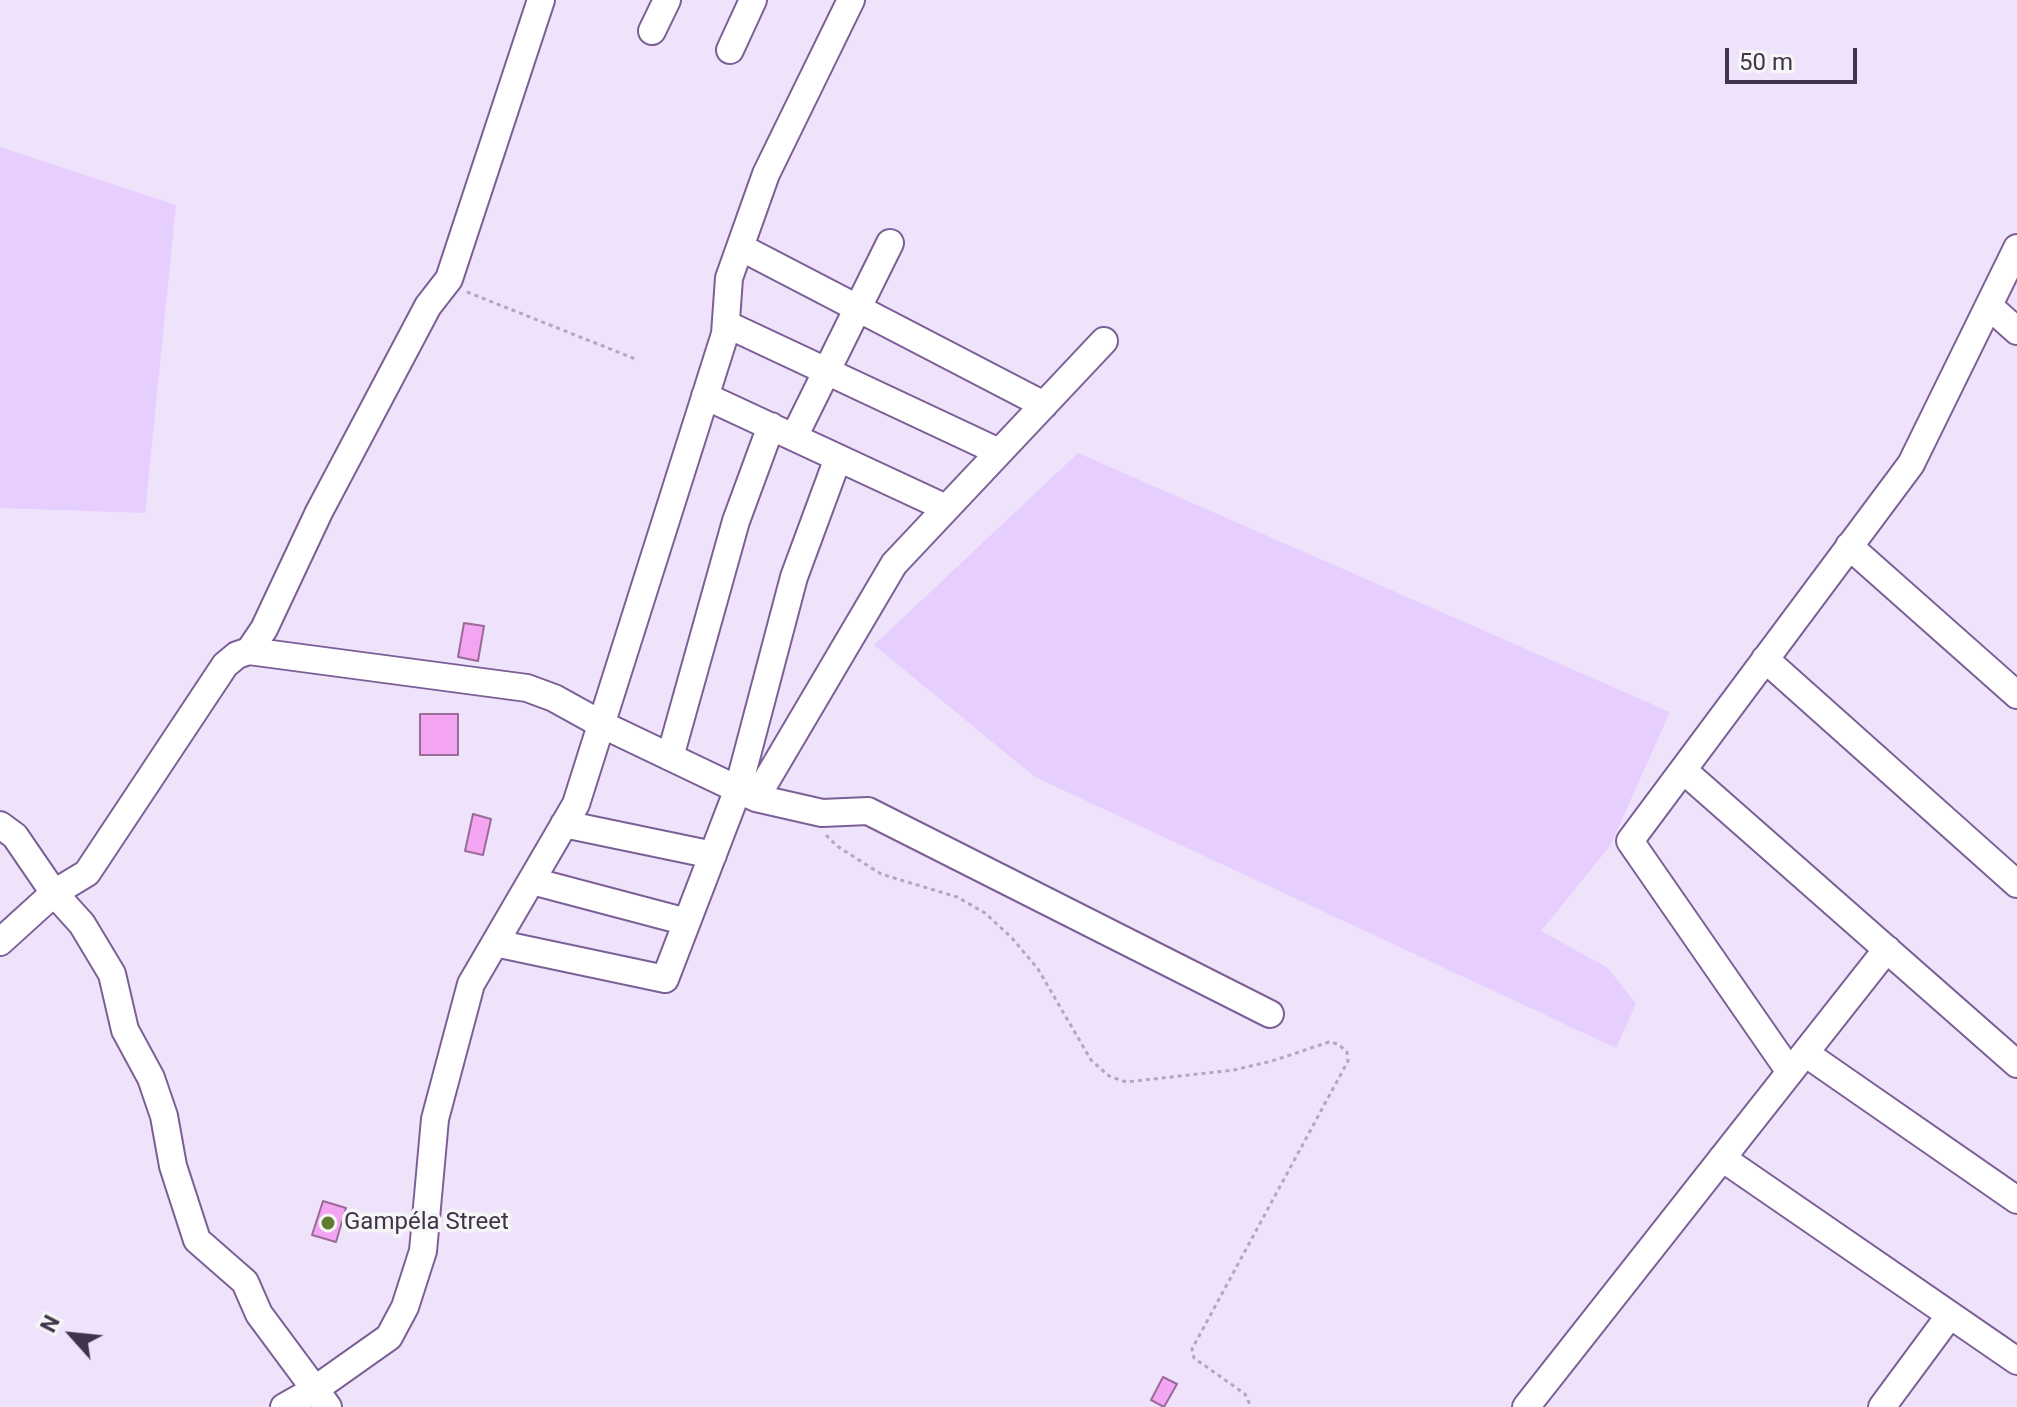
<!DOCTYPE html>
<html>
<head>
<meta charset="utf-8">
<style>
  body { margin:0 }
  #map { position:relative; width:2017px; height:1407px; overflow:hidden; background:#efe3fc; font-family:Roboto,sans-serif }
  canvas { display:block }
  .north { position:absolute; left:32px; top:1295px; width:80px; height:80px; -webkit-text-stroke:6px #f6f6f6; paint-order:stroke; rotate:297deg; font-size:22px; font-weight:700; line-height:32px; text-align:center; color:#40344c }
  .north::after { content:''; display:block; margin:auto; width:28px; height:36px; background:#40344c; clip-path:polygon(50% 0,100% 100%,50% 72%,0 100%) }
  .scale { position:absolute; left:1725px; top:48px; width:132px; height:36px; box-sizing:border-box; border:4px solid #40344c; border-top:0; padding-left:10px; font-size:24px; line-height:28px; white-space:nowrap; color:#40344c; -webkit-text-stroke:6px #f6f6f6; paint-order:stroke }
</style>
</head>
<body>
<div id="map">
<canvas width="2017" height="1407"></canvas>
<div class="north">N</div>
<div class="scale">50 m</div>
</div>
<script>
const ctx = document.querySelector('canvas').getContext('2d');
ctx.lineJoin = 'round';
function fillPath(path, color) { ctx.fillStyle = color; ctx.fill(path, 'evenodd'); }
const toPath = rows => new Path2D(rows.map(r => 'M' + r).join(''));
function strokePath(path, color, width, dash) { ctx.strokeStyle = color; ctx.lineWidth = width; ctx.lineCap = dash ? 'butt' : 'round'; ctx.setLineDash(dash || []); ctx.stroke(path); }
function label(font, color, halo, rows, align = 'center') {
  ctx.font = font + ' Roboto,sans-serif'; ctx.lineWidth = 7; ctx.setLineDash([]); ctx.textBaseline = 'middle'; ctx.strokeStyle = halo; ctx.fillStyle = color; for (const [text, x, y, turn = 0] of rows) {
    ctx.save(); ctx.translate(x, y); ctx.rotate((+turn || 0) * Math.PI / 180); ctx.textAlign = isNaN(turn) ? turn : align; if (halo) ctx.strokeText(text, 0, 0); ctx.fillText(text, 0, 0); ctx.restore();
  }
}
const green = toPath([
  [0,147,176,205,145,513,0,508],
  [1078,453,1670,712,1610,846,1541,931,1608,968,1636,1004,1616,1048,1035,777,874,645]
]);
const building = toPath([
  [464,623,484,626,478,661,458,657,464,623],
  [420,714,458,714,458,755,420,755,420,714],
  [473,814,491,819,483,855,465,851,473,814],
  [323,1201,346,1208,336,1242,312,1235,323,1201],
  [1163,1377,1177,1384,1164,1407,1151,1400,1163,1377]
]);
const path = toPath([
  [467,292,638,360],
  [826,835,837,846,881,874,957,897,985,913,1012,938,1038,969,1091,1060,1109,1076,1126,1082,1234,1070,1272,1061,1329,1042,1338,1044,1347,1052,1348,1061,1192,1349,1194,1358,1245,1394,1251,1407]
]);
const minor = toPath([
  [652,31,667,0],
  [730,50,753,0],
  [740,247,1044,405],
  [1989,306,2017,331],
  [726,324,999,452],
  [705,396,946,508],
  [794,437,890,243],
  [1849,546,2017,695],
  [249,651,527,688,554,698,601,724,756,798,822,813,868,811,1270,1014],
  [1765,659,2017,884],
  [670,757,736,521,771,426],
  [1683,770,2017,1064],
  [756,798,894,564,1104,341],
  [564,824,713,855],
  [0,825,15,836,54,893,82,924,112,974,125,1030,151,1078,164,1116,173,1166,197,1240,245,1282,259,1314,328,1407],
  [532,881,687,922],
  [0,942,54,893,87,873,225,665,237,655,249,651,264,629,319,512,428,306,449,279,541,0],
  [495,943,665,979,738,789,794,577,838,458],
  [1805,1053,2017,1200],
  [1790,1072,1630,841,1911,464,2017,248],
  [1722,1158,2017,1361],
  [284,1407,314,1390,389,1337,405,1307,423,1251,435,1119,471,984,576,804,725,334,729,278,766,174,851,0],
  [1526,1407,1887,949],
  [1882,1407,1950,1315]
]);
const markers = [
  [328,1223,8,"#5f7c31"]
];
const poiNames = [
  ["Gampéla Street",344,1223]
];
fillPath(green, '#e6cefe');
fillPath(building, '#f4a5f2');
strokePath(building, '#9a6a99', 2);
strokePath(minor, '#7c5f97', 30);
strokePath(path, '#b3a7bf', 3, [4, 4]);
strokePath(minor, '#fff', 26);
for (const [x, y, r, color] of markers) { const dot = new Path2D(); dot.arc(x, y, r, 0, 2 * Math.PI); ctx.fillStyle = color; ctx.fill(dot); strokePath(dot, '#f6f6f6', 3); }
label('24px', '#40344c', '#f6f6f6', poiNames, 'left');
</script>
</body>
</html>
